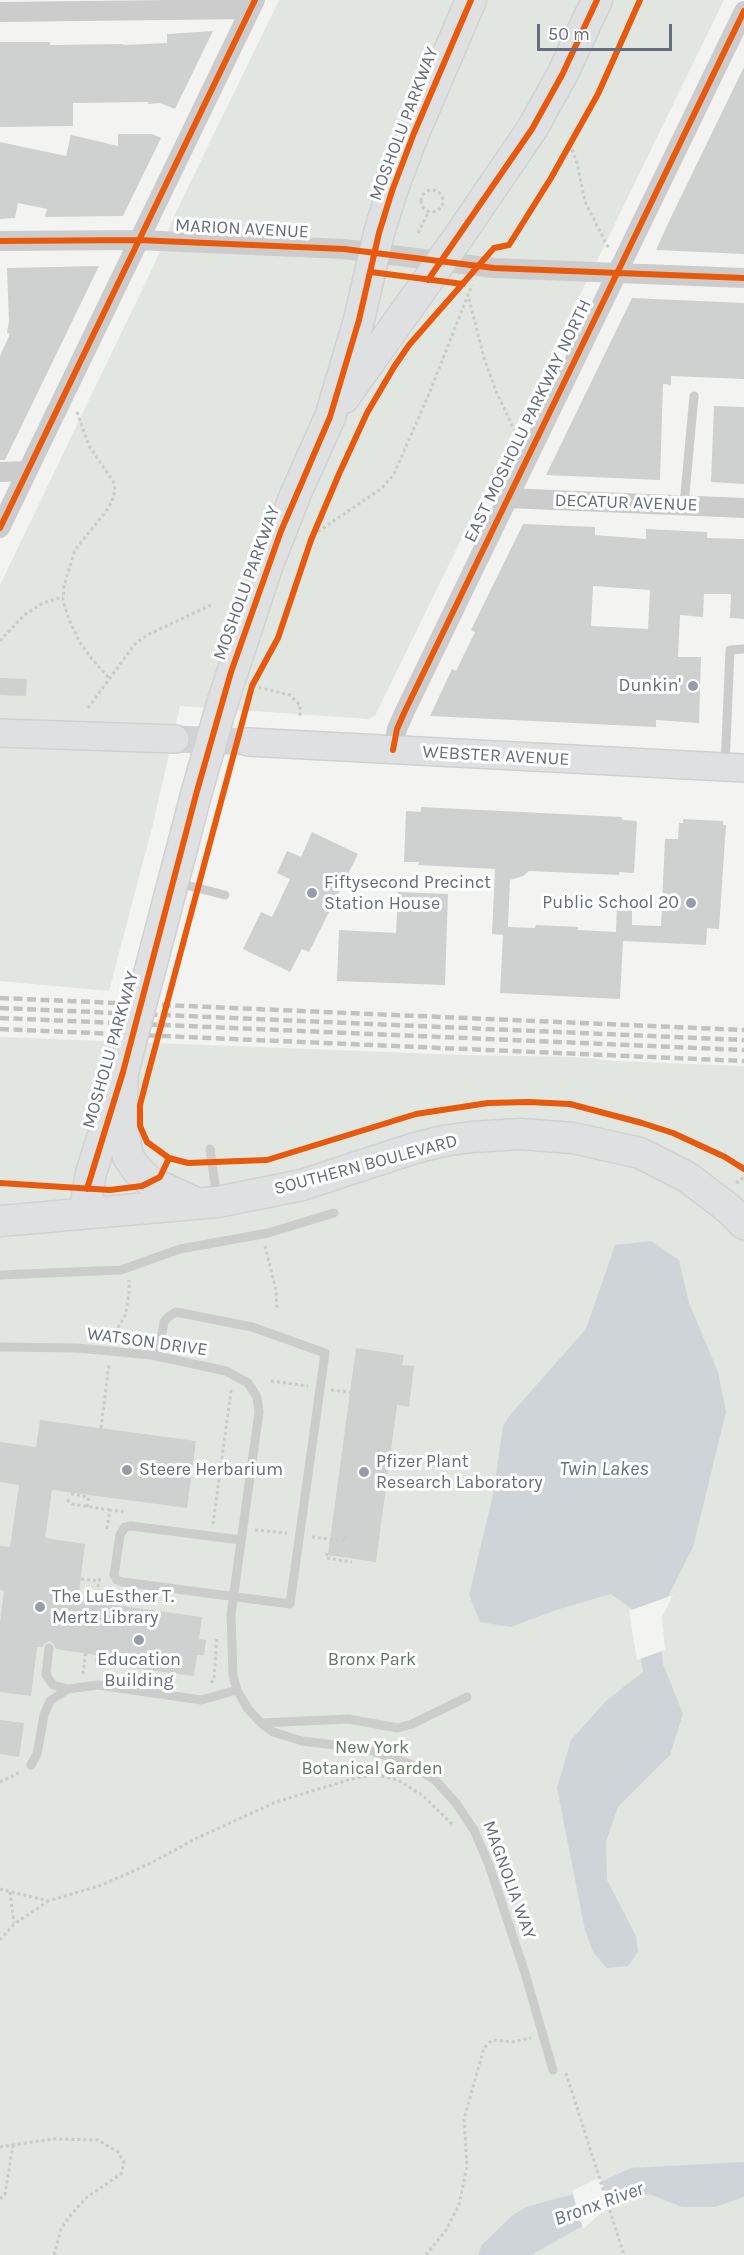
<!DOCTYPE html>
<html>
<head>
<meta charset="utf-8">
<style>
  body { margin:0 }
  #map { position:relative; width:744px; height:2255px; overflow:hidden; background:#f3f4f2; font-family:Karla,sans-serif }
  canvas { display:block }
  .scale { position:absolute; left:537px; top:24px; width:135px; height:27px; box-sizing:border-box; border:3px solid #656d81; border-top:0; padding-left:8px; font-size:18px; line-height:21px; white-space:nowrap; color:#656d81; -webkit-text-stroke:4px #fff; paint-order:stroke }
</style>
</head>
<body>
<div id="map">
<canvas width="744" height="2255"></canvas>
<div class="scale">50 m</div>
</div>
<script>
const ctx = document.querySelector('canvas').getContext('2d');
ctx.lineJoin = 'round';
function fillPath(path, color) { ctx.fillStyle = color; ctx.fill(path, 'evenodd'); }
const toPath = rows => new Path2D(rows.map(r => 'M' + r).join(''));
function strokePath(path, color, width, dash) { ctx.strokeStyle = color; ctx.lineWidth = width; ctx.lineCap = dash ? 'butt' : 'round'; ctx.setLineDash(dash || []); ctx.stroke(path); }
function label(font, color, halo, rows, align = 'center') {
  ctx.font = font + ' Karla,sans-serif'; ctx.lineWidth = 6; ctx.setLineDash([]); ctx.textBaseline = 'middle'; ctx.strokeStyle = halo; ctx.fillStyle = color; for (const [text, x, y, turn = 0] of rows) {
    ctx.save(); ctx.translate(x, y); ctx.rotate((+turn || 0) * Math.PI / 180); ctx.textAlign = isNaN(turn) ? turn : align; if (halo) ctx.strokeText(text, 0, 0); ctx.fillText(text, 0, 0); ctx.restore();
  }
}
const green = toPath([
  [279,0,724,0,375,716,368,719,180,706,152,828,109,991,0,981,0,585,153,267,176,212],
  [0,1037,466,1055,574,1057,617,1061,744,1066,744,2255,0,2255]
]);
const water = toPath([
  [651,1241,679,1260,689,1303,718,1372,726,1412,693,1547,658,1616,663,1664,683,1714,670,1755,618,1807,606,1842,607,1880,636,1936,638,1952,628,1966,607,1968,593,1952,585,1930,557,1788,571,1740,606,1701,643,1672,633,1610,611,1594,559,1609,511,1627,480,1622,469,1595,493,1495,503,1426,510,1415,586,1329,615,1245],
  [744,2162,744,2197,715,2207,682,2207,649,2194,606,2203,581,2227,531,2255,478,2255,482,2245,513,2215,526,2207,573,2194,631,2168]
]);
const pier = toPath([
  [673,1595,662,1617,665,1650,637,1660,629,1611],
  [600,2177,610,2205,583,2229,572,2191]
]);
const building = toPath([
  [213,31,175,109,160,103,148,104,148,102,73,103,73,126,0,127,0,42,50,42,50,45,123,44,123,45,167,43,167,34],
  [744,67,744,254,656,250,671,217],
  [118,134,152,134,161,138,123,216,45,217,47,209,18,203,15,218,0,219,0,142,66,156,71,135,118,146],
  [99,266,5,460,0,460,0,356,10,334,7,333,9,321,7,268],
  [632,298,744,303,744,379,671,376,671,385,663,384,660,480,546,475],
  [714,406,744,407,744,484,711,482],
  [523,524,595,527,595,535,646,539,646,529,707,532,707,538,744,539,744,619,730,618,731,594,704,594,703,617,680,615,678,657,701,657,699,723,656,720,656,727,430,716,452,669,456,671,475,632,471,630],
  [593,586,650,590,648,629,591,626],
  [0,678,27,679,26,696,0,695],
  [421,807,622,817,622,820,637,821,634,873,619,872,619,875,529,871,523,876,510,880,508,927,535,928,536,925,578,927,578,930,616,932,617,904,632,905,632,925,661,926,665,839,678,839,679,823,683,823,683,819,723,821,723,825,726,825,719,929,707,928,706,945,623,941,620,999,500,993,503,935,492,934,495,869,418,865,419,862,404,862,406,811,421,812],
  [312,832,358,854,309,952,302,949,290,972,243,949,261,912,272,917,290,879,277,873,287,851,301,857],
  [398,892,448,894,445,985,337,981,339,930,396,933],
  [356,1348,404,1355,402,1365,414,1366,409,1407,397,1405,376,1562,328,1555],
  [40,1420,196,1441,187,1508,52,1490,45,1538,85,1544,78,1600,202,1617,199,1639,206,1640,204,1655,197,1655,194,1676,95,1663,96,1655,56,1649,53,1643,49,1641,44,1644,42,1647,37,1647,31,1696,0,1692,0,1623,4,1591,0,1590,0,1546,10,1547,19,1485,0,1482,0,1442,36,1447],
  [0,1720,24,1723,19,1757,0,1754]
]);
const secondaryTunnel = toPath([
  [175,739,248,742]
]);
const path = toPath([
  [570,144,577,163,585,202,609,249],
  '421 201a11 11 0 1 1 22 0a11 11 0 1 1-22 0Z',
  [418,233,429,211],
  [469,299,484,358,496,391,516,434],
  [77,412,89,446,113,481,115,490,112,501,107,510,75,550,64,586,63,601,69,619,79,641,91,658,109,678],
  [313,535,382,488,394,474,429,394,472,285],
  [0,641,24,615,43,603,63,597],
  [253,686,290,695,300,705,300,718],
  [88,708,135,644,147,635,211,605],
  [736,1183,744,1177],
  [265,1246,276,1290,277,1308],
  [112,1338,125,1316,129,1293,129,1280],
  [271,1381,308,1386],
  [331,1390,350,1392],
  [101,1428,109,1365],
  [71,1494,88,1497],
  [67,1500,72,1504,110,1510],
  [87,1507,89,1495],
  [213,1524,231,1391,229,1389],
  [107,1529,110,1510,124,1512],
  [255,1530,287,1533],
  [312,1537,345,1541,346,1537],
  [327,1553,326,1558,352,1562],
  [81,1579,100,1581],
  [98,1591,111,1593],
  [89,1628,100,1577],
  [83,1674,86,1649],
  [211,1683,214,1679,217,1636],
  [0,1782,20,1772],
  [0,1889,48,1901,102,1885,149,1864,197,1838,276,1802,355,1778,377,1775,398,1780,422,1795,453,1825],
  [10,1892,14,1923],
  [0,1940,14,1924,47,1902],
  [566,2073,624,2255],
  [0,2147,52,2139,98,2140,118,2152,124,2163,121,2174,87,2197,69,2217,61,2229,54,2255],
  [0,2199,5,2194,13,2145],
  [426,2255,446,2230,459,2205,467,2166,464,2119,484,2048,492,2040,512,2042,531,2038]
]);
const service = toPath([
  [684,505,694,396],
  [725,766,730,650,744,649],
  [178,883,225,895],
  [210,1149,217,1199],
  [0,1275,121,1270,180,1249,268,1233,334,1213],
  [0,1347,77,1348,152,1355,226,1371,248,1383,257,1397,259,1412,231,1614,233,1676,237,1690,248,1709,261,1723,273,1732,302,1741,367,1749,410,1764,435,1780,456,1803,474,1830,489,1865,525,1973,553,2070],
  [158,1357,164,1322,168,1317,176,1312,252,1327,325,1353,290,1604,123,1582,117,1580,114,1575,120,1535,125,1527,131,1526,241,1540],
  [49,1648,46,1675,53,1685,68,1689],
  [261,1723,348,1719,398,1728,412,1724,467,1697],
  [31,1765,37,1754,44,1715,50,1701,68,1689,98,1685,201,1700,237,1690]
]);
const minor = toPath([
  [0,12,250,9],
  [0,241,138,240,344,249,494,268,744,278],
  [0,472,27,471],
  [507,498,744,508],
  [0,528,255,0],
  [393,750,397,729,405,711,744,11]
]);
const secondary = toPath([
  [0,733,175,739],
  [248,742,744,768]
]);
const primary = toPath([
  [344,398,455,242,532,129,562,75,597,0],
  [222,704,267,567,296,493,330,417,359,320,379,233,392,191,414,133,471,0],
  [154,955,197,791],
  [123,1072,121,1121,128,1157,138,1171,151,1182,196,1203],
  [84,1214,91,1173,114,1101],
  [0,1221,217,1202,302,1185,415,1148,443,1141,472,1137,520,1134,573,1138,640,1153,687,1177,728,1208,744,1224]
]);
const rail = toPath([
  [0,998,744,1030],
  [0,1008,744,1040],
  [0,1018,744,1050],
  [0,1029,744,1061]
]);
const primaryBridge = toPath([
  [197,791,222,704],
  [123,1072,154,955]
]);
const cycleway = toPath([
  [640,0,598,94,551,178,509,245,494,248,409,345,394,367,367,413,339,474,311,540,278,638,252,686,147,1078,140,1105,140,1126,147,1142,169,1158,188,1163,267,1160,416,1114,488,1103,529,1102,570,1104,642,1123,673,1133,725,1157,744,1169],
  [0,241,138,240,344,249,494,268,744,278],
  [371,272,463,284],
  [428,280,532,129,562,75,597,0],
  [0,528,255,0],
  [393,750,397,729,405,711,744,11],
  [0,1183,110,1190,142,1186,160,1177,169,1158],
  [87,1189,123,1072,197,791,231,672,281,531,330,417,359,320,379,233,392,191,414,133,471,0]
]);
const markers = [
  [693,686,6,"#979ca9"],
  [312,893,6,"#979ca9"],
  [691,903,6,"#979ca9"],
  [127,1470,6,"#979ca9"],
  [364,1472,6,"#979ca9"],
  [40,1607,6,"#979ca9"],
  [139,1640,6,"#979ca9"]
];
const streetNames = [
  ["MOSHOLU PARKWAY",404,124,-69],
  ["MARION AVENUE",242,229,3],
  ["EAST MOSHOLU PARKWAY NORTH",528,421,-64],
  ["DECATUR AVENUE",626,503,2],
  ["MOSHOLU PARKWAY",247,583,-70],
  ["WEBSTER AVENUE",496,756,3],
  ["MOSHOLU PARKWAY",111,1050,-74],
  ["SOUTHERN BOULEVARD",366,1165,-15],
  ["WATSON DRIVE",147,1342,8],
  ["MAGNOLIA WAY",509,1880,70]
];
const poiNames = [
  ["Dunkin'",681,686,"right"],
  ["Fiftysecond Precinct",324,883],
  ["Station House",324,904],
  ["Public School 20",679,903,"right"],
  ["Pfizer Plant",376,1462],
  ["Research Laboratory",376,1483],
  ["Steere Herbarium",139,1470],
  ["The LuEsther T.",52,1597],
  ["Mertz Library",52,1618],
  ["Education",139,1660,"center"],
  ["Building",139,1681,"center"]
];
const parkNames = [
  ["Bronx Park",372,1660],
  ["New York",372,1748],
  ["Botanical Garden",372,1769]
];
const waterNames = [
  ["Twin Lakes",604,1469],
  ["Bronx River",599,2204,-20]
];
fillPath(green, '#e2e6e0');
fillPath(water, '#cfd4d8');
fillPath(pier, '#f3f4f2');
fillPath(building, '#cfd0d0');
strokePath(secondaryTunnel, '#d0d2d6', 27, [27, 14]);
strokePath(secondary, '#d0d0d1', 30);
strokePath(primary, '#d1d1d1', 33);
strokePath(path, '#c9caca', 3, [3, 3]);
strokePath(service, '#cccccd', 9);
strokePath(minor, '#cccccd', 20);
strokePath(secondary, '#dfe0e1', 27);
strokePath(primary, '#dfe0e1', 30);
strokePath(rail, '#c2c2c3', 4.5, [9, 4.5]);
strokePath(primaryBridge, '#d1d1d1', 33, []);
strokePath(primaryBridge, '#dfe0e1', 30);
strokePath(cycleway, '#e8590c', 6);
for (const [x, y, r, color] of markers) { const dot = new Path2D(); dot.arc(x, y, r, 0, 2 * Math.PI); ctx.fillStyle = color; ctx.fill(dot); strokePath(dot, '#fff', 2); }
label('18px', '#656d81', '#fff', streetNames);
label('18px', '#656d81', '#fff', poiNames, 'left');
label('18px', '#637865', '#fff', parkNames);
label('italic 20px', '#657485', '#fff', waterNames);
</script>
</body>
</html>
